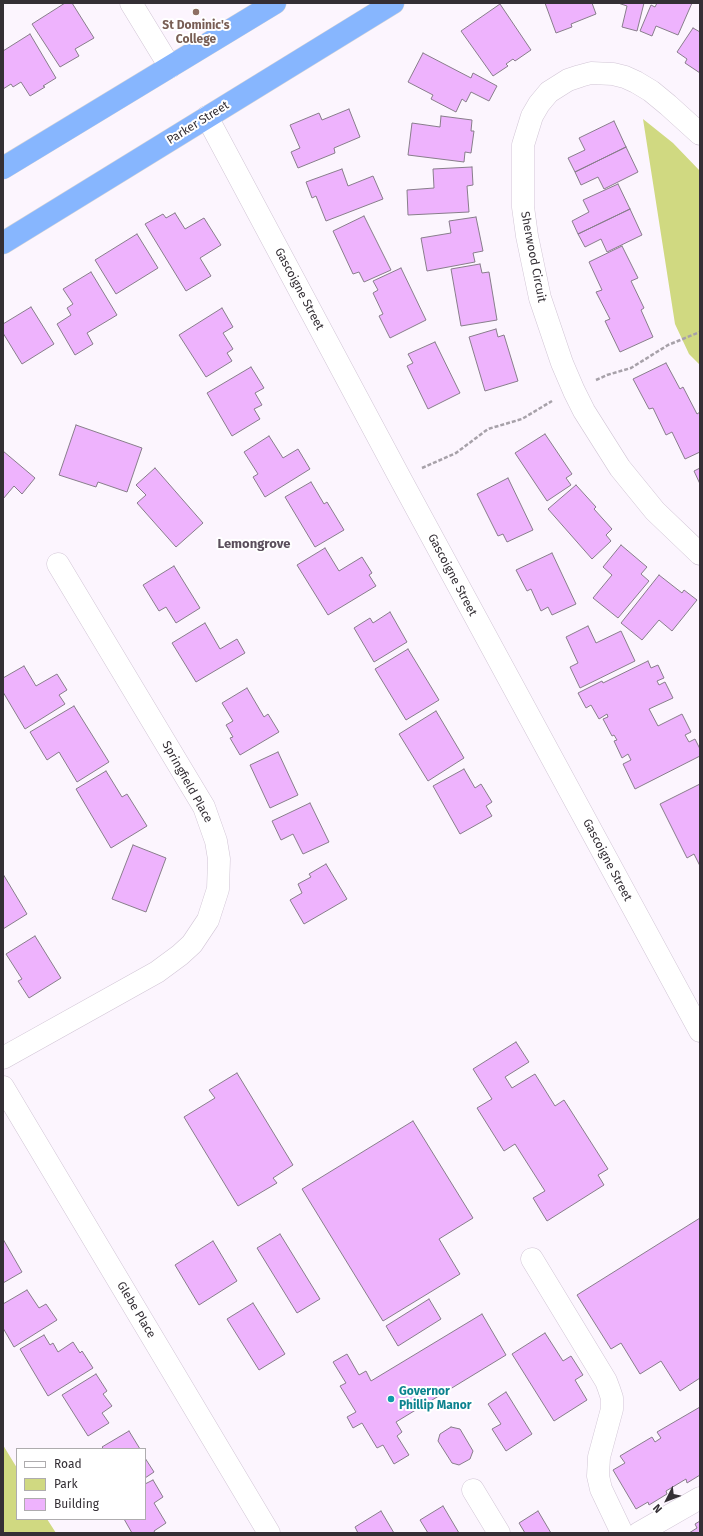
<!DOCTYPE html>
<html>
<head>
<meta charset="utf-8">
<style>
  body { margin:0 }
  #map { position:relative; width:703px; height:1536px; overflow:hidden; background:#fcf5fe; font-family:"Fira Sans",sans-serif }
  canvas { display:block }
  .frame { position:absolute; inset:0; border:4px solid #342f35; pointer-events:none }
  .legend { position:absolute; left:16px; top:1448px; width:130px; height:72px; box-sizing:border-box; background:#fff; border:1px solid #aeacae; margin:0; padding:5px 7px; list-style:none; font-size:12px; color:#342f35 }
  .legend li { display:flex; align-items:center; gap:8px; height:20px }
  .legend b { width:20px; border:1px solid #aeacae }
  .north { position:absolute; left:647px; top:1480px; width:40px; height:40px; -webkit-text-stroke:3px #fff; paint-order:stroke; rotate:228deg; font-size:11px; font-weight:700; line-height:16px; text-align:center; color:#342f35 }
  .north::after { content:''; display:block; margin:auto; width:14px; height:18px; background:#342f35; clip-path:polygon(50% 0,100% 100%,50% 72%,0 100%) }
</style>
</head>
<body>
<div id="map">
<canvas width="703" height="1536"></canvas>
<div class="frame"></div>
<ul class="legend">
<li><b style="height:5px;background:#fff"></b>Road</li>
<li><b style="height:11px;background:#d0d981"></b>Park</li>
<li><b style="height:11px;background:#eeb3fd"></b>Building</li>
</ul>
<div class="north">N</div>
</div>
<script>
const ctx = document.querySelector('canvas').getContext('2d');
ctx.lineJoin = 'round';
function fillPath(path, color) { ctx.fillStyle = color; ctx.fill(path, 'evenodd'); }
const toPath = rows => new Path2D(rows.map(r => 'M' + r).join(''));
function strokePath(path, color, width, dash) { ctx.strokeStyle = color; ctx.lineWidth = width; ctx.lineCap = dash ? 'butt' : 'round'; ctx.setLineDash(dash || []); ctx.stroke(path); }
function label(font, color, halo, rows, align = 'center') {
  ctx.font = font + ' "Fira Sans",sans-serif'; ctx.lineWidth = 4; ctx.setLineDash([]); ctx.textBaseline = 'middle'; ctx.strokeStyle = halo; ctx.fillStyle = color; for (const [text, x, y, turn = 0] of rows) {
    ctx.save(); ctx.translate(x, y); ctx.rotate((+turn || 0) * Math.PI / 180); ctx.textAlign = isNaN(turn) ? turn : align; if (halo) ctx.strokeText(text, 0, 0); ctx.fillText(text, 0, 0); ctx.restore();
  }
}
const green = toPath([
  [643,119,673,143,700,171,700,365,689,354,675,324],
  [3,1445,17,1468,17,1519,47,1519,56,1533,3,1533]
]);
const building = toPath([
  [65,3,72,3,94,38,75,49,79,56,60,67,32,24,65,3],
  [545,3,592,3,596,14,571,24,572,27,556,33,545,3],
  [618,3,644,3,637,31,622,27,627,6,618,3],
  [657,3,692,3,678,35,656,26,652,36,640,31,651,5,655,7,657,3],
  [500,4,531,50,515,61,513,59,506,64,508,66,493,76,461,31,500,4],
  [693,28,700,32,700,73,685,63,687,59,677,52,693,28],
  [30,34,56,78,43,86,45,87,30,96,21,82,13,87,11,84,3,89,3,51,30,34],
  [423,53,471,78,473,73,497,86,489,101,471,92,466,102,462,99,456,112,431,99,433,95,408,82,423,53],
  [349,109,360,137,334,148,335,153,298,168,291,152,300,148,290,125,319,113,322,120,349,109],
  [441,116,472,120,471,131,474,131,471,153,465,152,464,162,408,155,412,123,440,127,441,116],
  [614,121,626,147,575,172,568,158,585,150,579,138,614,121],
  [626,147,638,172,604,189,598,177,581,185,575,172,626,147],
  [472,167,473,185,467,186,469,212,408,215,407,190,434,188,433,169,472,167],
  [342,169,348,186,373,176,383,199,326,221,316,196,312,198,306,182,342,169],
  [618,184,630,209,578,234,572,221,589,212,583,200,618,184],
  [630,209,642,235,607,252,601,239,585,247,578,234,630,209],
  [175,213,185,229,204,218,221,245,200,258,211,276,186,291,145,224,163,214,166,218,175,213],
  [364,216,391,270,364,282,359,272,353,274,333,231,364,216],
  [476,217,483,251,473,253,475,262,427,271,421,238,451,233,449,221,476,217],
  [137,234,158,268,116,294,95,260,137,234],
  [622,246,638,278,631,281,644,308,641,310,653,337,620,352,605,321,610,319,596,292,602,290,589,262,622,246],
  [480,264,482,273,489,272,497,320,461,326,451,269,480,264],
  [401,268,426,320,390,338,379,316,383,314,373,293,378,290,373,281,401,268],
  [91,272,117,315,87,333,93,344,75,355,57,324,71,315,67,308,73,304,63,289,91,272],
  [31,307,54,344,22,364,3,333,3,324,31,307],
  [222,308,233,327,223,333,233,349,227,353,232,361,206,377,179,335,222,308],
  [496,329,498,337,504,335,518,381,485,391,469,337,496,329],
  [435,342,460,393,428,409,407,366,413,363,408,354,435,342],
  [666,363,680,389,683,387,697,414,700,412,700,452,685,459,672,432,666,435,653,408,649,409,633,379,666,363],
  [251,367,264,388,255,393,262,405,254,409,260,419,232,436,207,393,251,367],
  [76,425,142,448,127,492,98,482,96,487,59,475,76,425],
  [545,434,572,474,566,478,571,485,547,501,515,453,545,434],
  [269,436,283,458,298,449,310,469,265,497,253,477,258,474,244,452,269,436],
  [3,451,35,478,22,494,14,486,3,499,3,451],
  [155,468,203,523,176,547,137,503,146,495,136,485,155,468],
  [700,468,700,484,694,471,700,468],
  [508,478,533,530,507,542,503,534,498,536,477,494,508,478],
  [311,482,324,504,327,502,344,530,315,547,285,497,311,482],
  [576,485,596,507,594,509,612,529,606,535,611,541,592,559,548,509,576,485],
  [621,545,647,567,641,574,649,581,618,618,593,598,612,575,603,567,621,545],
  [325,548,339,571,362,557,372,573,369,575,376,586,328,615,297,565,325,548],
  [552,553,576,604,552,615,548,607,541,611,531,589,527,591,516,570,552,553],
  [174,566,200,608,176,623,166,607,159,611,143,585,174,566],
  [659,575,682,593,684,590,697,600,672,631,659,620,642,640,621,623,659,575],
  [390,612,407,642,374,662,354,628,370,618,373,623,390,612],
  [205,623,220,649,237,639,245,653,196,682,172,643,205,623],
  [588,626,596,643,621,631,635,661,580,688,570,667,578,663,566,637,588,626],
  [408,649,439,700,406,720,375,669,408,649],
  [648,661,651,668,658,665,664,678,657,681,659,685,665,682,673,698,649,709,658,726,682,714,691,732,685,735,689,742,695,739,700,749,700,756,635,789,623,764,631,760,628,754,622,758,614,741,617,740,614,735,612,736,603,719,608,717,607,714,599,719,591,705,586,708,578,693,602,681,603,683,648,661],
  [24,666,36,686,57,674,67,690,59,695,65,704,25,729,3,692,3,678,24,666],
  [247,688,264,717,268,714,279,732,240,755,230,738,233,737,226,725,233,721,222,703,247,688],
  [74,706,109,762,77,782,59,752,47,760,30,732,74,706],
  [436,711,464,758,428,781,399,734,436,711],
  [278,752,298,795,270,808,250,765,278,752],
  [464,769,475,788,481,784,492,802,486,806,492,816,460,834,433,786,464,769],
  [106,771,122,797,127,794,147,826,111,848,76,789,106,771],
  [700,784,700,866,694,854,687,858,660,804,700,784],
  [310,803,329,842,303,854,293,834,281,840,272,821,310,803],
  [133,845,166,858,146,912,112,899,133,845],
  [326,864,347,899,304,924,290,900,302,893,298,884,311,877,309,874,326,864],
  [3,874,27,914,3,929,3,874],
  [35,936,61,978,29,998,18,981,22,979,6,954,35,936],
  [516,1042,529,1062,505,1077,512,1088,535,1074,555,1106,564,1100,608,1169,598,1175,604,1185,547,1221,533,1198,545,1191,515,1144,504,1151,477,1108,492,1099,473,1069,516,1042],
  [237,1073,293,1165,273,1178,277,1183,238,1206,184,1117,215,1098,209,1090,237,1073],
  [413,1121,473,1218,439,1239,460,1274,383,1321,302,1189,413,1121],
  [700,1218,700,1378,680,1391,661,1361,640,1374,621,1343,611,1349,577,1295,700,1218],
  [280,1234,320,1299,297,1313,257,1248,280,1234],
  [3,1239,22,1272,3,1283,3,1239],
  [213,1241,237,1281,199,1305,175,1265,213,1241],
  [27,1290,39,1308,46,1304,57,1320,14,1347,3,1328,3,1304,27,1290],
  [429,1299,441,1319,398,1346,386,1326,429,1299],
  [253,1303,285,1354,259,1370,227,1319,253,1303],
  [482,1314,506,1355,396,1422,402,1432,397,1436,409,1455,394,1464,383,1445,377,1448,362,1423,353,1428,347,1417,356,1412,340,1386,346,1383,333,1362,347,1354,359,1375,366,1371,371,1381,482,1314],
  [545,1333,563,1361,571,1356,583,1375,575,1380,587,1400,554,1421,512,1354,545,1333],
  [44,1335,50,1345,53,1343,58,1352,73,1342,80,1353,82,1351,93,1368,48,1396,20,1349,44,1335],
  [96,1374,107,1391,103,1394,112,1406,102,1413,109,1423,88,1436,62,1395,96,1374],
  [506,1392,532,1434,506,1451,492,1429,501,1424,488,1404,506,1392],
  [700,1407,700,1475,687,1483,686,1479,666,1491,667,1494,649,1505,648,1502,636,1509,613,1470,625,1463,620,1456,652,1437,655,1442,661,1438,657,1432,700,1407],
  [451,1427,460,1429,473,1451,470,1459,459,1465,452,1463,438,1441,440,1434,451,1427],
  [129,1431,140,1449,104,1449,102,1447,129,1431],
  [145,1458,154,1472,145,1478,145,1458],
  [153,1480,163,1497,154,1503,166,1523,154,1531,155,1533,132,1533,124,1519,145,1519,145,1484,153,1480],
  [443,1506,459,1533,428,1533,420,1520,443,1506],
  [381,1511,394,1533,358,1533,355,1527,381,1511],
  [538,1511,551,1533,525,1533,519,1523,538,1511],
  [700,1521,700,1533,689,1533,697,1528,695,1524,700,1521]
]);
const path = toPath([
  [596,380,607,375,631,368,668,345,700,332],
  [422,468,456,453,488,429,522,419,552,401]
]);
const minor = toPath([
  [131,3,170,67],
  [207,117,400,478,700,1031],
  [700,134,668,105,651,91,636,82,625,77,613,74,591,73,580,76,568,80,549,92,539,104,532,116,523,145,523,207,527,236,540,298,562,363,574,391,584,411,620,468,655,511,700,554],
  [3,1058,157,972,180,955,192,944,208,920,218,889,219,859,216,841,204,807,58,564],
  [3,1087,269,1533],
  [532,1259,606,1381,609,1389,612,1398,612,1409,599,1457,598,1476,601,1489,622,1533],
  [473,1490,499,1533],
  [639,1533,700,1498]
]);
const highway = toPath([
  [3,168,275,3],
  [3,243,393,3]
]);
const markers = [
  [196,12,4,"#8d6e63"],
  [391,1399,4,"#0f9aa8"]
];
const educationNames = [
  ["St Dominic's",196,26],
  ["College",196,40]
];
const streetNames = [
  ["Parker Street",198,123,-32],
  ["Sherwood Circuit",533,257,79],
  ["Gascoigne Street",299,289,62],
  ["Gascoigne Street",452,575,62],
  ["Springfield Place",187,782,61],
  ["Gascoigne Street",607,860,62],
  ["Glebe Place",136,1310,59]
];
const cultureNames = [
  ["Governor",399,1392],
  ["Phillip Manor",399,1406]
];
const neighbourhoodNames = [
  ["Lemongrove",254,544]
];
fillPath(green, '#d0d981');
fillPath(building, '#eeb3fd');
strokePath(building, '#887d8b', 1);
strokePath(minor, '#d1c5d5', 23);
strokePath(highway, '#d6d5d7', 23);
strokePath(path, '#a7a1a9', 2.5, [4, 2]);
strokePath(minor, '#fff', 22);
strokePath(highway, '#87b6fe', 22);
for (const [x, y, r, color] of markers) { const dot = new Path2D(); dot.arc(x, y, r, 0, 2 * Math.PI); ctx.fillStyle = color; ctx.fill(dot); strokePath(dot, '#fff', 1.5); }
label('bold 12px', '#785e54', '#fff', educationNames);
label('12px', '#342f35', '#fff', streetNames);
label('bold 12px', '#0d838f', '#fff', cultureNames, 'left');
label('bold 13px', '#5a4f5c', '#fff', neighbourhoodNames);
</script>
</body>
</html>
